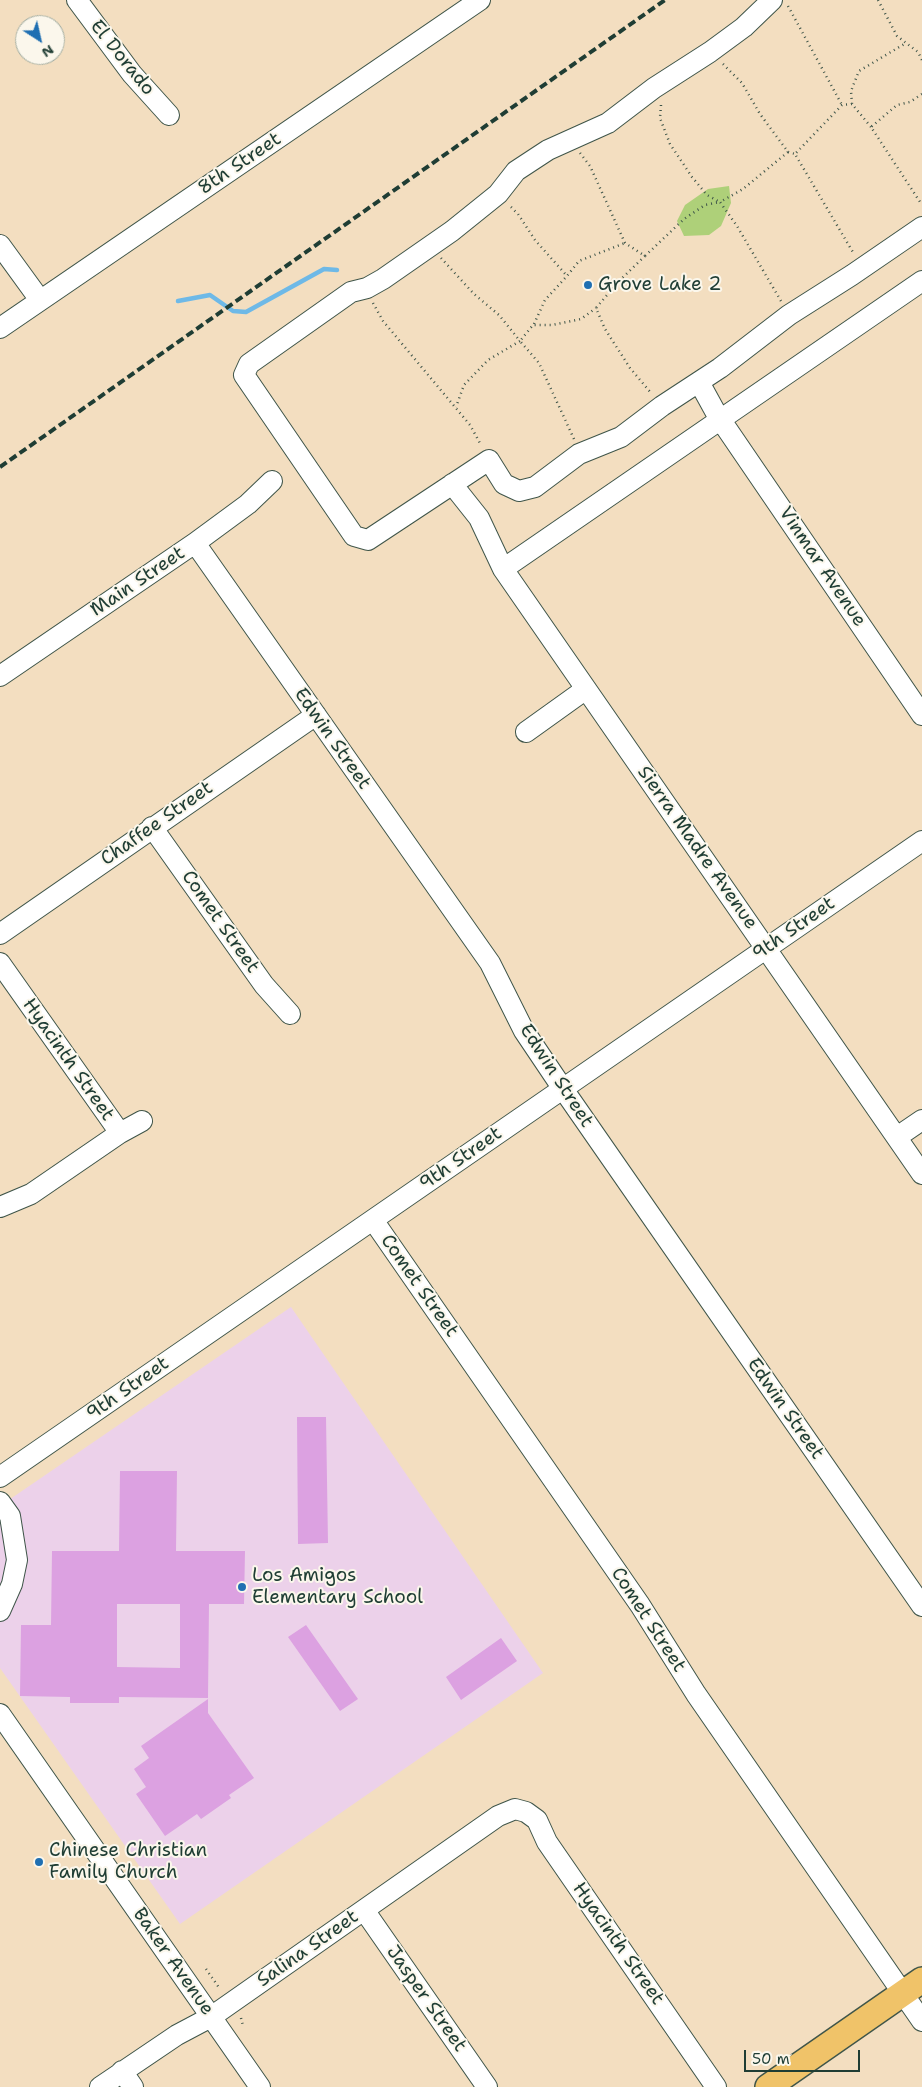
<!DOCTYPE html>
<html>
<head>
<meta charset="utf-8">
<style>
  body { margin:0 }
  #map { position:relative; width:922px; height:2087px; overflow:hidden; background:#f3dec0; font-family:"Shantell Sans",sans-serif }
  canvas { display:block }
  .north { position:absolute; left:15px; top:15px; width:50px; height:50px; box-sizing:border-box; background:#fbf7ec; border:1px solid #a3ada2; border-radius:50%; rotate:145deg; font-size:14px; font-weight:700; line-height:20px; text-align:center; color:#1f3d34 }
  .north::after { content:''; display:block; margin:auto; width:18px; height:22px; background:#1f6fb2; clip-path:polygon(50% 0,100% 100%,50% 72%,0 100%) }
  .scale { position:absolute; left:744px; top:2050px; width:116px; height:22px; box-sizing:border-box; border:2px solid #1f3d34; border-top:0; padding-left:6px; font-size:15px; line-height:18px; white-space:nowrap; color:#1f3d34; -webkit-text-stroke:4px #fbf7ec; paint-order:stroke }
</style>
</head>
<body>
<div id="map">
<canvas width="922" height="2087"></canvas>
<div class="north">N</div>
<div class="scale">50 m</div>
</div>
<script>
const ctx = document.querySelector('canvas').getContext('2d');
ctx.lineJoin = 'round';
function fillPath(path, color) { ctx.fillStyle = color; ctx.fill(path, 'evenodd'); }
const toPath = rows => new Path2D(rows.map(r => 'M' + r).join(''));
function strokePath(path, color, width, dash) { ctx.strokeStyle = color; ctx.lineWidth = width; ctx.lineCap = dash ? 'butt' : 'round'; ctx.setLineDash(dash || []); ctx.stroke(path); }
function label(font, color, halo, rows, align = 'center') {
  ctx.font = font + ' "Shantell Sans",sans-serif'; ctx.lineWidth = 4; ctx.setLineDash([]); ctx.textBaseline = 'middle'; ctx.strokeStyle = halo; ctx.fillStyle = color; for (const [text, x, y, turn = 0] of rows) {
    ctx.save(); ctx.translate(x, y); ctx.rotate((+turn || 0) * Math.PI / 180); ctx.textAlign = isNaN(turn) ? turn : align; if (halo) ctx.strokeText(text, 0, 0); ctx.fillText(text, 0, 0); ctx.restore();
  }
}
const built = toPath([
  [291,1307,543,1673,180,1924,0,1668,0,1506]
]);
const green = toPath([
  [729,186,731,203,721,226,709,235,684,236,677,221,685,205,708,189]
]);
const stream = toPath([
  [178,301,210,295,233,311,246,312,324,269,337,270]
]);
const building = toPath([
  [297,1417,326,1417,328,1543,298,1544],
  [120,1471,177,1471,176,1551,245,1551,244,1604,209,1604,208,1698,119,1697,119,1703,70,1703,70,1697,20,1696,21,1625,51,1625,52,1551,119,1551],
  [117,1604,180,1604,180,1668,117,1667],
  [306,1625,358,1699,340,1711,288,1637],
  [501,1638,517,1661,461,1700,446,1677],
  [208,1699,208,1713,254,1778,229,1795,231,1798,201,1819,197,1814,165,1836,136,1794,146,1787,134,1769,149,1758,141,1746]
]);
const path = toPath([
  [878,0,897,36,918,52,922,60],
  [788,6,842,105],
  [723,64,742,83,760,114,788,152,795,154],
  [922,94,910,102,897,105,871,127,922,205],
  [852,104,842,105,795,154,854,254],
  [661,105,660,118,670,144,692,177,707,195,718,201],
  [871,127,852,104,851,91,859,71,906,43],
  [580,153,590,166,625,243,645,256,684,219,705,205,720,202],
  [511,207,518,214,535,240,567,276,579,261,625,243],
  [645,256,619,281,596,308,605,329,630,368,651,393],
  [441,258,474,294,499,315,520,341,488,360,464,385,456,407],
  [781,301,737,226,720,202,743,189,788,152],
  [373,303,383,321,470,425,481,445],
  [534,324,545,300,567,276],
  [574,439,539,363,520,341,533,325,552,325,581,319,596,308],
  [206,1969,220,1989],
  [241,2018,243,2026]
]);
const minor = toPath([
  [77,0,132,74,169,115],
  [772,0,744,27,710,52,654,88,608,123,548,150,516,171,498,194,452,231,383,279,367,288,351,292,249,364,244,375,354,536,368,540,489,460,504,484,519,491,535,487,579,454,621,437,662,406,720,368,789,315,852,275,922,227],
  [0,245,40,300],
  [0,328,480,0],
  [699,382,716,413,922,715],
  [452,484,479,518,503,569,922,1174],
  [195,543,490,963,524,1031,563,1089,922,1606],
  [503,569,922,281],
  [0,676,195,543,248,504,272,481],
  [526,732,586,689],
  [152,827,264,985,290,1014],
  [0,934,316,715],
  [0,963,120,1133],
  [897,1137,922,1120],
  [0,1207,31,1194,120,1133,142,1121],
  [373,1220,640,1605,696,1694,922,2021],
  [0,1477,922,841],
  [0,1502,10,1516,17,1560,12,1584,0,1611],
  [0,1714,260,2087],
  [364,1910,487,2087],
  [122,2071,133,2087],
  [100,2087,177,2035,211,2017,498,1816,515,1809,526,1812,537,1820,547,1842,716,2087]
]);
const major = toPath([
  [768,2087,922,1980]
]);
const rail = toPath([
  [0,467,665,0]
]);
const markers = [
  [588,285,5,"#1f6fb2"],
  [242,1587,5,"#1f6fb2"],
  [39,1862,5,"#1f6fb2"]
];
const streetNames = [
  ["El Dorado",122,58,51],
  ["8th Street",240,164,-34],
  ["Vinmar Avenue",822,567,56],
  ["Main Street",138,582,-34],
  ["Edwin Street",332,739,55],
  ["Chaffee Street",157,824,-35],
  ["Sierra Madre Avenue",697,848,55],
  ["Comet Street",220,922,55],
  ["9th Street",794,929,-35],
  ["Hyacinth Street",68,1060,55],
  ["Edwin Street",556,1076,57],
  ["9th Street",461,1159,-35],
  ["Comet Street",419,1286,55],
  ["9th Street",128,1389,-35],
  ["Edwin Street",785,1409,55],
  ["Comet Street",648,1620,57],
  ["Hyacinth Street",618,1944,55],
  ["Salina Street",308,1949,-35],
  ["Baker Avenue",173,1962,55],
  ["Jasper Street",426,1999,55]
];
const poiNames = [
  ["Grove Lake 2",598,285],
  ["Los Amigos",252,1576],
  ["Elementary School",252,1598],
  ["Chinese Christian",49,1851],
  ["Family Church",49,1873]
];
fillPath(built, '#ecd1ea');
fillPath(green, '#aed079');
strokePath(stream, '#6eb9e7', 4.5);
fillPath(building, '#dca1e1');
strokePath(minor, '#3f5549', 22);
strokePath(major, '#3f5549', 28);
strokePath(path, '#3f5549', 2.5, [1, 4]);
strokePath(minor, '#fff', 20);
strokePath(major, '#f0c369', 25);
strokePath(rail, '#1f3d34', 4, [8, 4]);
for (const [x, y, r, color] of markers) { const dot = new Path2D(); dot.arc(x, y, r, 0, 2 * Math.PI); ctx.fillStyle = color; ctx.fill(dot); strokePath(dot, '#fbf7ec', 2); }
label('19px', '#1f3d34', '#fbf7ec', streetNames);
label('19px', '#1f3d34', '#fbf7ec', poiNames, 'left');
</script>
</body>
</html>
